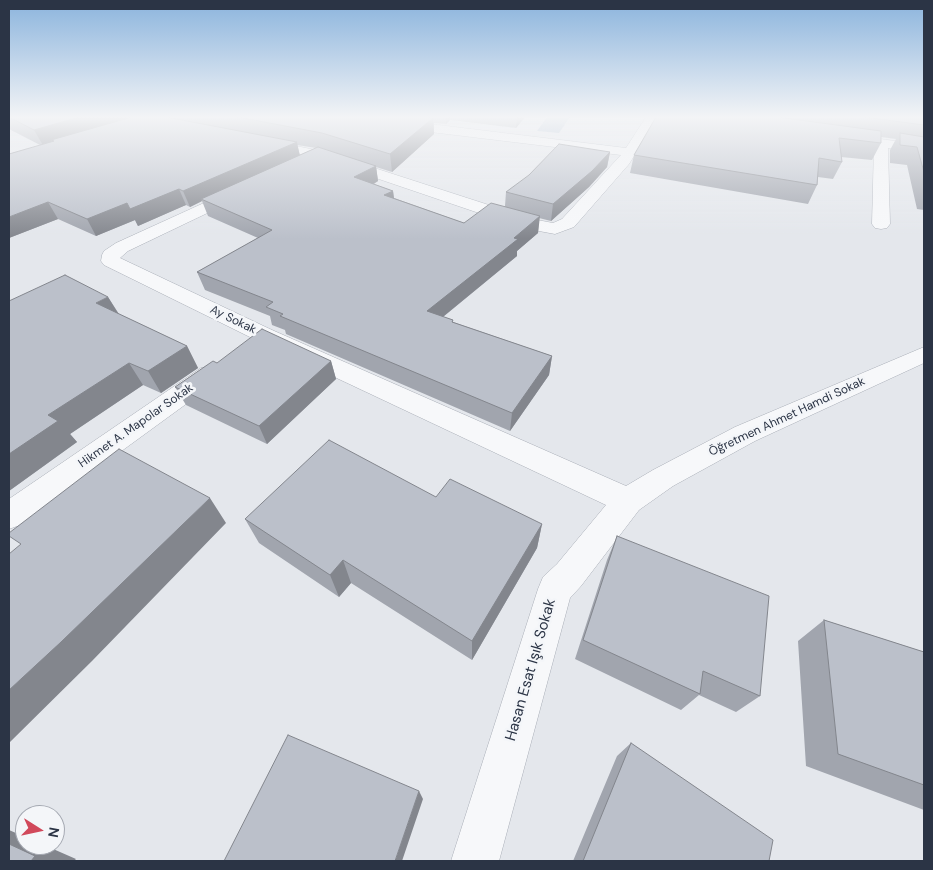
<!DOCTYPE html>
<html>
<head>
<meta charset="utf-8">
<style>
  body { margin:0 }
  #map { position:relative; width:933px; height:870px; overflow:hidden; background:#e4e7ec; font-family:"DM Sans",sans-serif }
  canvas { display:block }
  .frame { position:absolute; inset:0; border:10px solid #2b3445; pointer-events:none }
  .north { position:absolute; left:15px; top:805px; width:50px; height:50px; box-sizing:border-box; background:#f4f6f9; border:1px solid #a4a8b1; border-radius:50%; rotate:100deg; font-size:14px; font-weight:700; line-height:20px; text-align:center; color:#2b3445 }
  .north::after { content:''; display:block; margin:auto; width:18px; height:22px; background:#d1495b; clip-path:polygon(50% 0,100% 100%,50% 72%,0 100%) }
</style>
</head>
<body>
<div id="map">
<canvas width="933" height="870"></canvas>
<div class="frame"></div>
<div class="north">N</div>
</div>
<script>
const ctx = document.querySelector('canvas').getContext('2d');
ctx.lineJoin = 'round';
function fillPath(path, color) { ctx.fillStyle = color; ctx.fill(path, 'evenodd'); }
const toPath = rows => new Path2D(rows.map(r => 'M' + r).join(''));
function strokePath(path, color, width, dash) { ctx.strokeStyle = color; ctx.lineWidth = width; ctx.lineCap = dash ? 'butt' : 'round'; ctx.setLineDash(dash || []); ctx.stroke(path); }
function label(font, color, halo, rows, align = 'center') {
  ctx.font = font + ' "DM Sans",sans-serif'; ctx.lineWidth = 5; ctx.setLineDash([]); ctx.textBaseline = 'middle'; ctx.strokeStyle = halo; ctx.fillStyle = color; for (const [text, x, y, turn = 0] of rows) {
    ctx.save(); ctx.translate(x, y); ctx.rotate((+turn || 0) * Math.PI / 180); ctx.textAlign = isNaN(turn) ? turn : align; if (halo) ctx.strokeText(text, 0, 0); ctx.fillText(text, 0, 0); ctx.restore();
  }
}
const water = toPath([
  [547,117,570,117,559,133,537,131]
]);
const minor = toPath([
  [333,117,373,117,626,148,646,117,661,117,656,121,629,164,574,227,555,234,523,228,317,158,257,146,255,143,262,139,325,152,532,219,553,223,562,219,621,155,339,121,333,117],
  [844,134,924,145,924,153,888,148,890,224,887,228,881,229,875,228,872,224,874,146,839,141,837,138,844,134],
  [239,187,245,189,247,192,245,195,128,251,120,258,272,330,626,486,653,470,735,427,924,347,924,363,755,441,673,486,639,510,581,586,570,598,499,861,451,861,538,589,543,577,557,564,606,505,256,340,104,265,101,261,102,255,104,251,116,243,239,187],
  [210,366,219,368,222,374,219,380,20,525,9,529,9,499,201,368,210,366]
]);
const wall = toPath([
  [9,117,172,118,171,117,525,117,516,128,450,120,446,124,434,123,434,134,392,172,376,167,378,181,374,184,393,191,394,198,464,223,505,206,506,192,610,152,607,167,589,187,551,221,539,218,538,233,517,251,517,256,443,317,453,320,453,322,552,356,549,375,510,431,286,334,285,330,272,325,270,316,205,290,197,272,258,238,208,216,202,201,190,207,186,205,181,207,138,226,135,220,96,236,58,219,9,238,40,145,9,129],
  [297,145,316,148,300,155],
  [656,117,924,117,924,210,917,209,907,165,890,163,890,150,896,139,881,137,881,143,872,160,841,157,842,162,833,179,818,177,817,185,808,204,630,173,634,155],
  [108,297,119,314,187,346,198,368,161,393,143,385,70,434,77,442,9,491],
  [331,361,336,379,267,444,186,405,175,387,217,363],
  [436,497,542,524,537,548,472,660,351,583,339,597,259,543,245,519],
  [617,536,760,696,736,712,699,695,681,710,575,659,607,560],
  [824,620,924,652,924,810,806,766,798,641],
  [631,743,769,861,573,861,617,756]
]);
const shadedWall = toPath([
  [79,117,143,117,54,141,51,140,53,144,44,147,34,130],
  [446,117,450,117,450,120,446,124],
  [517,117,525,117,516,128],
  [433,118,434,134,392,172,390,154],
  [297,142,300,157,201,199,202,201,190,207,183,191],
  [610,152,607,167,589,187,551,221,553,204],
  [376,166,378,181,356,193,354,177],
  [179,189,186,205,138,226,135,220,96,236,87,219,127,203],
  [393,191,395,207,384,195],
  [48,202,58,219,9,238,9,217],
  [540,216,538,233,517,251,517,256,428,329,427,311],
  [108,297,121,318,96,303],
  [187,346,198,368,161,393,148,371],
  [552,356,549,375,510,431,512,413],
  [331,361,336,379,267,444,259,426],
  [129,363,143,385,70,434,77,442,9,491,9,454,48,415],
  [210,498,226,523,92,661,9,743,9,690],
  [542,524,537,548,472,660,472,641],
  [343,560,351,583,339,597,330,575],
  [419,791,423,799,402,861,395,861],
  [9,830,25,837,25,845,44,845,76,859,74,861,31,861,9,844]
]);
const building = toPath([
  [9,117,79,117,34,130,9,117],
  [132,117,166,117,297,142,183,191,179,189,174,191,130,209,127,203,87,219,48,202,9,217,9,154,54,141,51,140,132,117],
  [238,117,429,117,433,118,390,154,322,133,238,117],
  [656,117,777,117,881,131,881,143,839,138,842,162,819,158,817,185,634,155,656,117],
  [864,117,924,117,924,125,864,117],
  [900,133,924,137,924,172,917,147,900,145,900,133],
  [559,144,610,152,592,171,553,204,506,192,529,175,559,144],
  [318,147,376,166,354,177,393,191,384,195,464,223,491,203,540,216,514,238,518,239,427,311,453,320,452,322,552,356,512,413,280,316,283,314,266,307,273,302,197,272,272,230,201,199,318,147],
  [65,275,108,297,96,303,187,346,148,371,129,363,48,415,58,421,9,454,9,301,65,275],
  [262,329,331,361,259,426,175,387,213,361,217,363,262,329],
  [329,440,436,497,450,479,542,524,472,641,343,560,330,575,245,519,329,440],
  [119,449,210,498,61,642,9,690,9,554,21,544,9,536,9,533,119,449],
  [617,536,769,596,760,696,703,671,700,694,583,640,617,536],
  [824,620,924,652,924,785,838,754,824,620],
  [288,735,419,791,395,861,224,861,288,735],
  [631,743,773,840,769,861,583,861,631,743],
  [9,844,35,856,31,861,9,861,9,844]
]);
const streetNames = [
  ["Ay Sokak",233,320,26],
  ["Öğretmen Ahmet Hamdi Sokak",787,417,-25],
  ["Hikmet A. Mapolar Sokak",136,426,-35]
];
const nearStreetnames = [
  ["Hasan Esat Işık Sokak",531,670,-74]
];
fillPath(water, '#9fb4cc');
strokePath(minor, '#a9aeb7', 1);
fillPath(minor, '#f7f8fa');
fillPath(wall, '#a1a5ae');
fillPath(shadedWall, '#83868d');
fillPath(building, '#bbc0ca');
strokePath(building, '#83868d', 1);
const sky = ctx.createLinearGradient(0, 0, 0, 239);
sky.addColorStop(0, '#8bb4dd');
sky.addColorStop(0.49, '#f3f4f6');
sky.addColorStop(1, '#f3f4f600');
ctx.fillStyle = sky;
ctx.fillRect(0, 0, 933, 239);
label('12px', '#2b3445', '#f4f6f9', streetNames);
label('15px', '#2b3445', '#f4f6f9', nearStreetnames);
</script>
</body>
</html>
